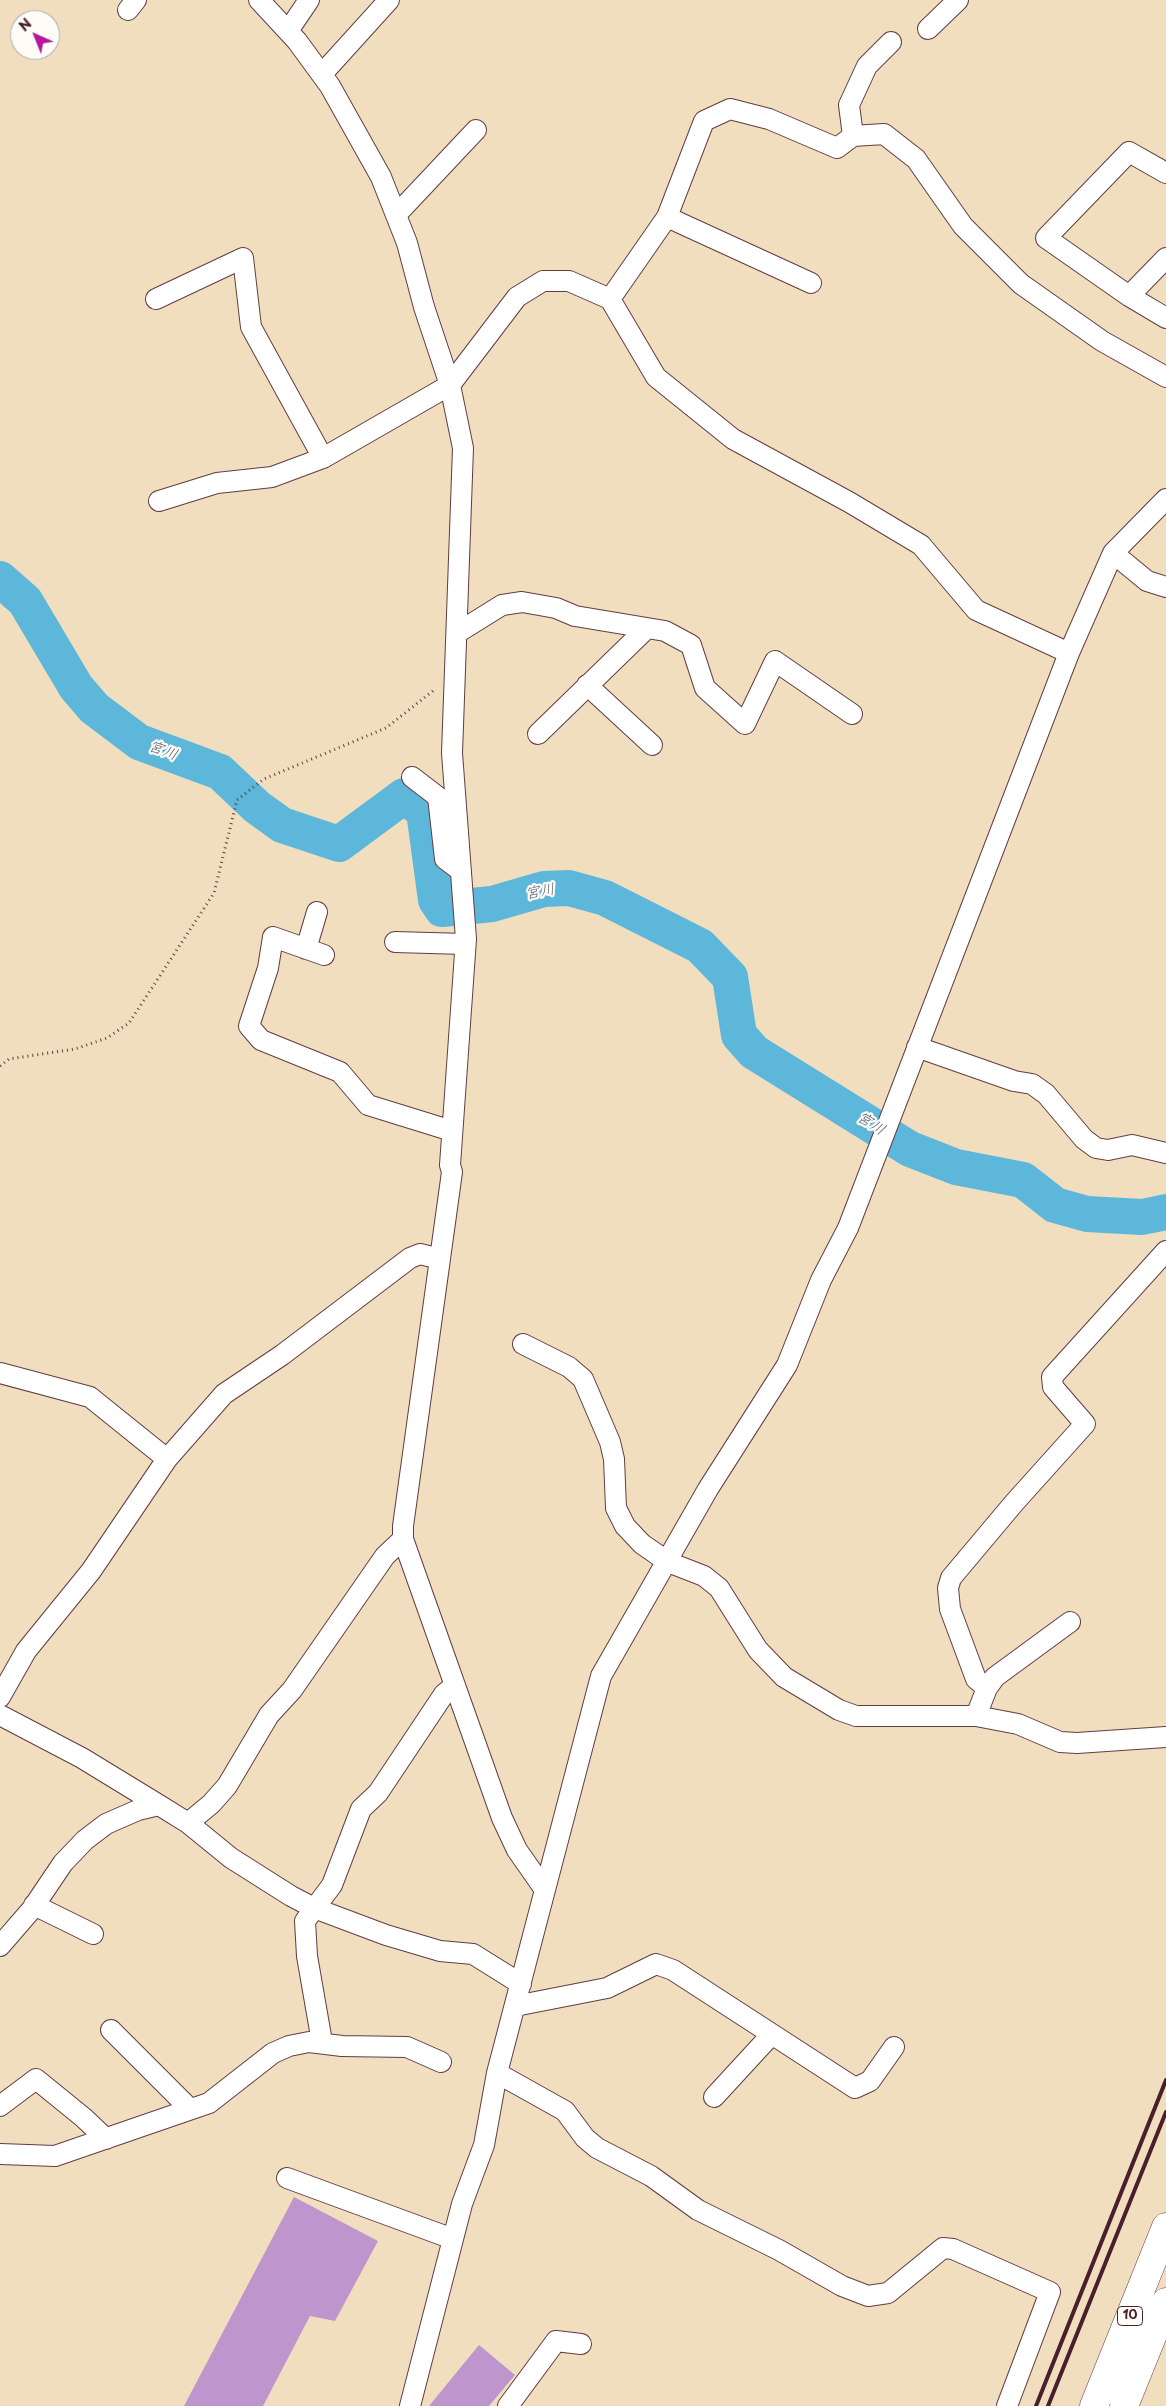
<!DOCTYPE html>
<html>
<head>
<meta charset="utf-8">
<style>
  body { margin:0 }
  #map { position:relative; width:1166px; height:2406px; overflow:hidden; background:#f1debf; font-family:"Playpen Sans",sans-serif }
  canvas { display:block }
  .north { position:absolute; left:10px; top:10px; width:50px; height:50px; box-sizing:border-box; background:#fdfcf7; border:1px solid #b5a4a5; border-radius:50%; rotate:316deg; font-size:14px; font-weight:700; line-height:20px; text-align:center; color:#4a1f2b }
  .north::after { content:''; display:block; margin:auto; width:18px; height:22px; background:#b5179e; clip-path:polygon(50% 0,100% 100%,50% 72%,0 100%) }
</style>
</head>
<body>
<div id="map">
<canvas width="1166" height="2406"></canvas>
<div class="north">N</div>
</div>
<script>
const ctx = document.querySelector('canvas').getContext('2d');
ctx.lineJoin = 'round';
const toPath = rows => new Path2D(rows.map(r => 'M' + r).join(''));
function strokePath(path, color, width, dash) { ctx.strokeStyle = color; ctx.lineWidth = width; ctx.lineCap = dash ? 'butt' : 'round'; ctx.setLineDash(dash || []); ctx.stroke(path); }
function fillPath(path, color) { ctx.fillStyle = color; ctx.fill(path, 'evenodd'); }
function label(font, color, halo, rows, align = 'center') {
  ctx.font = font + ' "Playpen Sans","Klee One",sans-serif'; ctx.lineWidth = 4.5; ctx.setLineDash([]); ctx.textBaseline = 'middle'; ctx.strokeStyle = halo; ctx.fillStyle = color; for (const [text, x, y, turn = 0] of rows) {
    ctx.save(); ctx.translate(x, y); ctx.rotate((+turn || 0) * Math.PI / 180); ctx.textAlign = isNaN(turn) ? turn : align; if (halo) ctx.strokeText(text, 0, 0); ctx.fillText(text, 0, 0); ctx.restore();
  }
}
const river = toPath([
  [0,579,25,601,76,687,94,708,139,742,220,772,257,807,282,825,339,844,404,796,424,811,436,900,442,909,492,904,544,889,569,888,605,898,700,946,730,977,739,1035,754,1052,910,1149,956,1167,1023,1180,1055,1205,1087,1214,1142,1217,1166,1212]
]);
const building = toPath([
  [294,2197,378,2241,335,2321,310,2316,263,2406,184,2406],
  [479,2345,515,2375,489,2406,429,2406]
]);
const path = toPath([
  [0,1066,9,1059,75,1049,107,1038,129,1023,214,893,237,800,264,779,386,728,434,690]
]);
const minor = toPath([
  [259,0,297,41,330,86,381,177,407,243,424,307,450,385,463,448,452,753,466,939,450,1165,452,1172,403,1526,403,1539,502,1818,517,1850,545,1890],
  [128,10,136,0],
  [928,29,958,0],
  [288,31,309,0],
  [322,74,389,0],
  [853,136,849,105,867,66,891,42],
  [1166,173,1129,152,1046,238,1129,296,1166,318],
  [396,215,476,130],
  [667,217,811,283],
  [1129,296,1166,258],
  [156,299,243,258,251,327,323,458,450,385,517,297,543,281,569,281,610,299,656,377,733,439,849,502,921,545,976,610,1069,653],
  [610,299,667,217,704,121,730,109,769,119,837,148,853,136,884,134,916,159,963,226,1021,284,1102,341,1166,377],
  [159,501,217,483,272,477,323,458],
  [1113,553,1147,581,1166,587],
  [457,633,502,605,522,602,556,608,575,616,665,631,691,645,705,688,745,724,775,661,852,714],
  [587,685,652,745],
  [538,734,647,628],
  [412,777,438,797,445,859,461,871],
  [395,942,465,944],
  [306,949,317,912],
  [324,955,273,937,268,968,249,1026,261,1040,340,1072,368,1105,452,1131],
  [917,1047,1014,1081,1032,1084,1046,1094,1084,1139,1096,1148,1108,1150,1132,1145,1166,1153],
  [523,1344,569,1367,583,1379,610,1442,614,1459,616,1508,625,1526,642,1544,668,1562,704,1576,719,1588,758,1650,784,1677,839,1710,856,1716,976,1716,1018,1724,1060,1742,1077,1743,1166,1737],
  [0,1373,90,1397,167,1459],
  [987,1688,976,1679,950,1609,948,1588,951,1578,1014,1503,1085,1424,1053,1387,1052,1377,1166,1251],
  [0,1697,26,1651,91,1571,167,1459,224,1394,282,1355,410,1258,420,1254,440,1259],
  [0,1715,82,1758,159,1805,188,1823,231,1858,291,1896,314,1908,386,1935,440,1951,473,1954,521,1984],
  [976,1716,987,1688,995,1677,1070,1622],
  [188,1823,211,1804,227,1786,269,1715,292,1690,385,1556,403,1539],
  [34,1905,93,1934],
  [0,1946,32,1909,63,1863,85,1840,106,1824,138,1810,159,1805],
  [515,2006,607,1988,656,1964,673,1970,855,2088,870,2081,894,2047],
  [111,2030,190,2109],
  [322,2042,307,1956,305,1921,332,1885,361,1809,378,1793,444,1694,454,1686],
  [497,2073,565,2111,585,2138,597,2148,651,2176,698,2210,779,2250,842,2286,868,2296,888,2293,943,2248,953,2249,1050,2292,1007,2406],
  [714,2097,772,2034],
  [0,2106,36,2079,84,2118,106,2139],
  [0,2154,55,2156,209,2103,273,2053,289,2046,309,2042,342,2046,407,2047,441,2062],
  [287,2178,453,2239],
  [410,2406,462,2204,484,2145,497,2073,601,1676,708,1489,787,1365,821,1280,848,1228,1069,653,1113,553,1166,499],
  [508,2406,556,2341,581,2344]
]);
const trunk = toPath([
  [1094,2406,1166,2227],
  [1124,2406,1166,2302]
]);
const rail = toPath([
  [1036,2406,1166,2080],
  [1048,2406,1166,2112]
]);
const shields = [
  [1130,2316,25]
];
const shieldNames = [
  ["10",1130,2316]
];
const waterNames = [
  ["宮川",163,751,21],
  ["宮川",540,892,-10],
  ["宮川",871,1124,32]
];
strokePath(river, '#5cb7da', 36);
fillPath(building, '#bf95cd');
strokePath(minor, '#633c41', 22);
strokePath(trunk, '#633c41', 29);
strokePath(path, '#633c41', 3, [1, 4]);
strokePath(minor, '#fff', 20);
strokePath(trunk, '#fff', 28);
strokePath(rail, '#4a1f2b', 4);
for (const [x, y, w] of shields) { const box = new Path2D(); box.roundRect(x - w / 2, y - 9.5, w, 19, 4); ctx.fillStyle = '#fdfcf7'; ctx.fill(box); strokePath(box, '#4a1f2b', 1); }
label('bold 12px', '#4a1f2b', null, shieldNames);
label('italic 15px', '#515c71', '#fdfcf7', waterNames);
</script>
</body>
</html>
